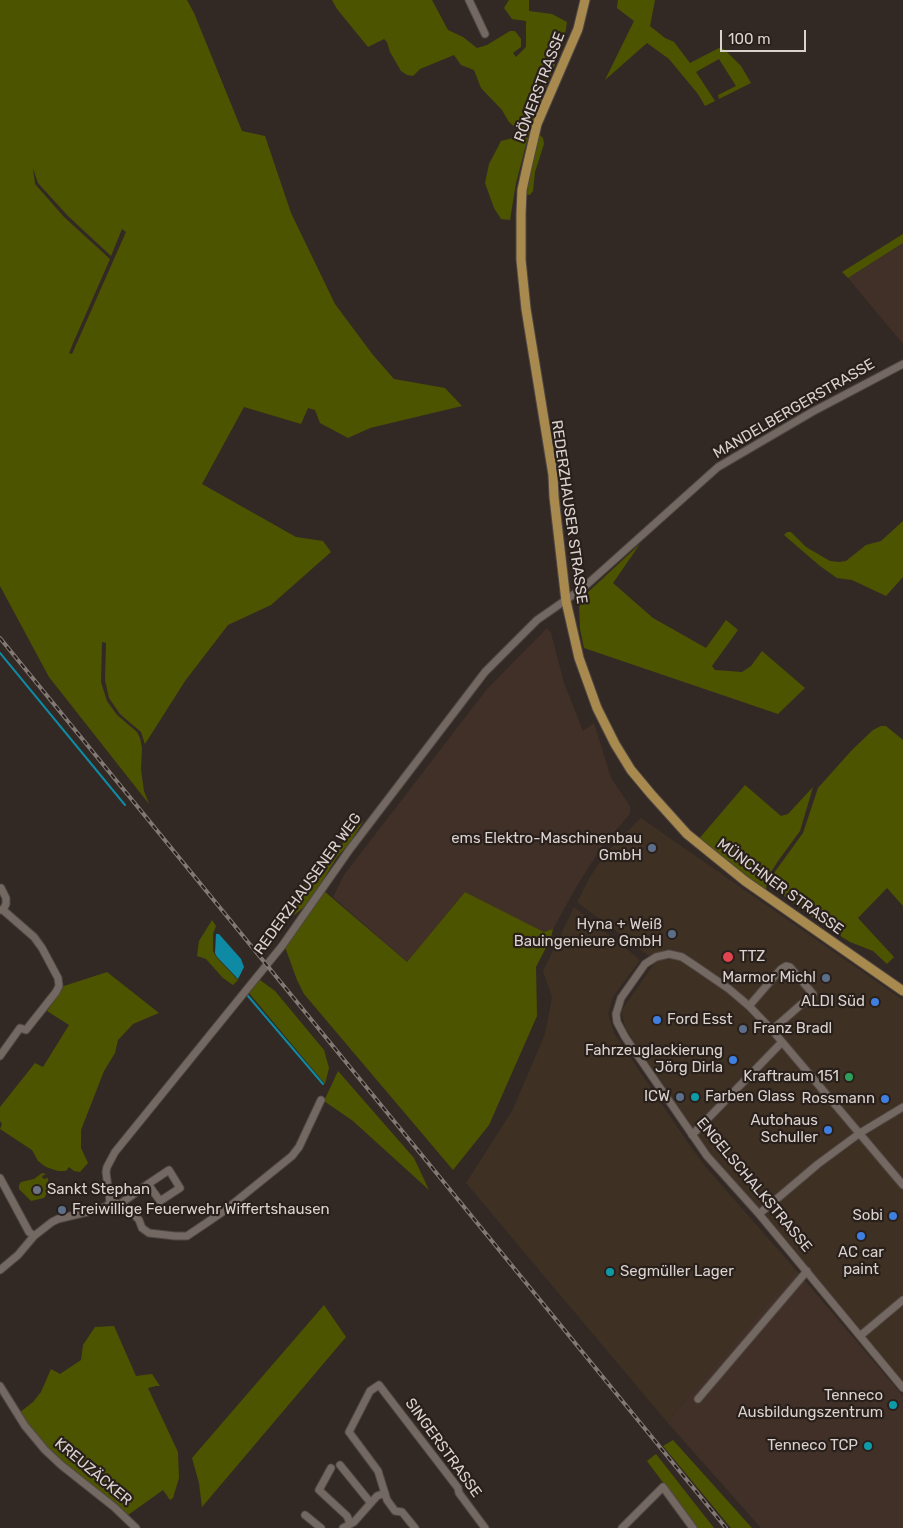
<!DOCTYPE html>
<html>
<head>
<meta charset="utf-8">
<style>
  body { margin:0 }
  #map { position:relative; width:903px; height:1528px; overflow:hidden; background:#332924; font-family:Rubik,sans-serif }
  canvas { display:block }
  .scale { position:absolute; left:720px; top:30px; width:86px; height:22px; box-sizing:border-box; border:2px solid #d9d2cf; border-top:0; padding-left:6px; font-size:15px; line-height:18px; white-space:nowrap; color:#d9d2cf; -webkit-text-stroke:4px #291f1b; paint-order:stroke }
</style>
</head>
<body>
<div id="map">
<canvas width="903" height="1528"></canvas>
<div class="scale">100 m</div>
</div>
<script>
const ctx = document.querySelector('canvas').getContext('2d');
ctx.lineJoin = 'round';
function fillPath(path, color) { ctx.fillStyle = color; ctx.fill(path, 'evenodd'); }
const toPath = rows => new Path2D(rows.map(r => 'M' + r).join(''));
function strokePath(path, color, width, dash) { ctx.strokeStyle = color; ctx.lineWidth = width; ctx.lineCap = dash ? 'butt' : 'round'; ctx.setLineDash(dash || []); ctx.stroke(path); }
function label(font, color, halo, rows, align = 'center') {
  ctx.font = font + ' Rubik,sans-serif'; ctx.lineWidth = 4.5; ctx.setLineDash([]); ctx.textBaseline = 'middle'; ctx.strokeStyle = halo; ctx.fillStyle = color; for (const [text, x, y, turn = 0] of rows) {
    ctx.save(); ctx.translate(x, y); ctx.rotate((+turn || 0) * Math.PI / 180); ctx.textAlign = isNaN(turn) ? turn : align; if (halo) ctx.strokeText(text, 0, 0); ctx.fillText(text, 0, 0); ctx.restore();
  }
}
const commercial = toPath([
  [641,818,903,1000,903,1381,765,1215,708,1152,690,1127,626,1029,621,1011,656,961,577,902,590,877,607,852],
  [574,907,640,960,613,997,608,1014,614,1033,684,1137,704,1165,796,1270,667,1422,466,1183,512,1111,545,1034,552,997,543,971]
]);
const built = toPath([
  [903,243,903,344,848,278],
  [547,628,551,633,564,683,583,731,594,723,611,778,630,806,630,814,601,848,578,884,553,929,544,932,465,892,407,962,333,897,344,875,487,689],
  [796,1270,903,1396,903,1528,761,1528,667,1422]
]);
const green = toPath([
  [0,0,187,0,194,13,242,131,265,136,291,213,335,304,373,355,394,379,445,388,462,406,370,428,348,438,320,423,315,410,308,408,301,424,244,407,202,484,296,537,323,541,331,552,271,605,228,625,185,681,145,744,141,732,120,714,109,698,105,680,106,643,102,642,101,682,107,701,117,715,137,732,140,738,142,748,141,770,144,791,149,804,49,677,0,586],
  [33,168,38,183,68,216,111,256,122,229,126,232,72,354,69,353,74,341,110,259,64,217,35,184],
  [332,0,432,0,448,30,463,37,477,48,487,45,510,31,515,31,521,39,521,47,513,53,516,57,526,47,526,21,512,19,504,8,509,0,529,0,529,11,552,14,567,22,564,41,532,122,516,183,510,220,501,219,494,208,485,183,489,164,501,141,517,137,518,130,509,122,502,110,481,88,474,70,461,65,454,55,420,69,413,76,407,75,401,71,390,52,387,42,384,39,368,47,337,9],
  [618,0,655,0,650,26,665,38,674,42,690,63,719,48,724,49,741,66,751,83,719,99,718,95,736,86,719,59,696,72,715,101,705,106,698,94,669,59,647,43,605,80,634,21,617,8],
  [538,133,543,138,544,144,535,172,533,191,530,195,526,194,529,168],
  [903,234,903,243,848,278,842,272],
  [903,521,903,577,886,596,852,580,837,578,820,566,784,535,787,532,791,532,806,547,830,561,839,562,846,561,866,545,881,541],
  [640,544,613,583,653,618,706,648,726,620,738,630,712,666,715,670,742,672,751,666,762,651,805,688,778,714,584,648,580,629,579,603,586,594],
  [881,726,886,726,903,740,903,906,887,888,858,918,894,957,887,964,873,951,850,942,823,925,776,890,771,884,774,873,803,833,818,788,852,750,873,730],
  [745,785,781,816,788,814,813,787,800,831,778,861,767,878,766,892,698,840],
  [364,820,349,844,337,857,314,895,303,908,293,916,309,872,319,863,334,853],
  [324,891,407,962,465,892,544,932,553,929,551,938,536,967,537,1016,489,1125,453,1170,304,994,297,980,285,947,309,914],
  [212,920,216,926,213,934,213,951,217,958,238,980,233,985,223,978,206,959,197,956,199,941],
  [107,972,159,1013,133,1024,118,1040,115,1053,104,1071,81,1130,81,1148,88,1163,80,1172,74,1171,69,1167,66,1171,58,1171,46,1167,38,1161,32,1150,0,1129,2,1124,0,1121,0,1107,35,1063,43,1067,69,1025,47,1011,64,986],
  [260,980,275,991,324,1050,329,1068,325,1084,249,993],
  [338,1071,414,1158,429,1190,353,1121,324,1101],
  [42,1173,46,1174,42,1176,43,1179,48,1178,49,1190,44,1198,31,1201,19,1189,19,1185,21,1182,34,1179],
  [324,1305,346,1337,202,1507,199,1483,192,1458],
  [114,1326,136,1376,152,1374,160,1386,156,1386,148,1388,178,1452,179,1478,173,1498,170,1500,163,1490,128,1515,102,1493,80,1478,46,1447,30,1429,19,1413,33,1402,41,1392,51,1369,60,1374,81,1360,83,1345,95,1327],
  [673,1440,752,1528,731,1528,663,1446],
  [656,1454,714,1528,697,1528,647,1461]
]);
const water = toPath([
  [216,934,219,934,241,959,244,967,238,979,217,957,215,953]
]);
const stream = toPath([
  [0,653,125,805],
  [248,996,323,1084]
]);
const minor = toPath([
  [469,0,485,34],
  [1,888,6,898,6,904,3,910],
  [0,910,3,910,34,937,42,948,58,978,59,986,56,992,26,1030,20,1028,0,1056],
  [749,1006,729,989,697,967,682,957,669,954,656,957,645,964,621,998,616,1014,617,1022,625,1037,707,1156,759,1214,903,1388],
  [772,1030,813,994,790,967,786,966,781,969,749,1006,772,1030,903,1185],
  [692,1135,782,1042],
  [0,1178,29,1232,34,1236],
  [110,1202,106,1172,107,1167,115,1152,282,946,350,849,485,672,537,620,583,588,718,467,812,412,903,364],
  [120,1204,148,1184,160,1201,180,1188,169,1170,148,1184],
  [759,1214,818,1164,860,1133,903,1107],
  [0,1270,18,1255,34,1236,52,1222,58,1219,100,1209,107,1206,110,1202,120,1204,131,1211,139,1220,142,1228,149,1233,175,1236,187,1236,224,1211,292,1156,299,1147,321,1100],
  [860,1336,903,1300],
  [0,1386,25,1426,45,1450,61,1465,114,1507,136,1528],
  [698,1399,807,1271],
  [340,1465,370,1502],
  [331,1468,319,1490,347,1516,350,1523],
  [305,1515,321,1528],
  [343,1528,354,1522,377,1496,385,1493],
  [415,1528,402,1512,395,1511,387,1500,378,1471,349,1432,370,1391,379,1385,458,1488,459,1493,485,1528],
  [622,1528,663,1487,693,1528]
]);
const major = toPath([
  [585,0,578,29,537,124,527,167,522,190,521,214,521,260,526,309,553,475,554,497,566,601,579,658,597,708,615,744,631,770,651,794,687,834,745,881,903,991]
]);
const rail = toPath([
  [0,638,726,1528]
]);
const markers = [
  [652,848,5,"#5c6f8a"],
  [672,934,5,"#5c6f8a"],
  [728,957,6,"#e0444e"],
  [826,978,5,"#5c6f8a"],
  [875,1002,5,"#3f7fe0"],
  [657,1020,5,"#3f7fe0"],
  [743,1029,5,"#5c6f8a"],
  [733,1060,5,"#3f7fe0"],
  [849,1077,5,"#2e9e5b"],
  [680,1097,5,"#5c6f8a"],
  [695,1097,5,"#0f9aa8"],
  [885,1099,5,"#3f7fe0"],
  [828,1130,5,"#3f7fe0"],
  [37,1190,5,"#6b7280"],
  [62,1210,5,"#5c6f8a"],
  [893,1216,5,"#3f7fe0"],
  [861,1236,5,"#3f7fe0"],
  [610,1272,5,"#0f9aa8"],
  [893,1405,5,"#0f9aa8"],
  [868,1446,5,"#0f9aa8"]
];
const streetNames = [
  ["RÖMERSTRASSE",540,87,-69],
  ["MANDELBERGERSTRASSE",794,409,-30],
  ["REDERZHAUSER STRASSE",569,512,82],
  ["REDERZHAUSENER WEG",308,884,-54],
  ["MÜNCHNER STRASSE",780,887,36],
  ["ENGELSCHALKSTRASSE",754,1185,50],
  ["SINGERSTRASSE",443,1448,54],
  ["KREUZÄCKER",93,1472,40]
];
const poiNames = [
  ["ems Elektro-Maschinenbau",642,839],
  ["GmbH",642,856],
  ["Hyna + Weiß",662,925],
  ["Bauingenieure GmbH",662,942],
  ["TTZ",739,957,"left"],
  ["Marmor Michl",816,978],
  ["ALDI Süd",865,1002],
  ["Ford Esst",667,1020,"left"],
  ["Franz Bradl",753,1029,"left"],
  ["Fahrzeuglackierung",723,1051],
  ["Jörg Dirla",723,1068],
  ["Kraftraum 151",839,1077],
  ["ICW",670,1097],
  ["Farben Glass",705,1097,"left"],
  ["Rossmann",875,1099],
  ["Autohaus",818,1121],
  ["Schuller",818,1138],
  ["Sankt Stephan",47,1190,"left"],
  ["Freiwillige Feuerwehr Wiffertshausen",72,1210,"left"],
  ["Sobi",883,1216],
  ["AC car",861,1253,"center"],
  ["paint",861,1270,"center"],
  ["Segmüller Lager",620,1272,"left"],
  ["Tenneco",883,1396],
  ["Ausbildungszentrum",883,1413],
  ["Tenneco TCP",858,1446]
];
fillPath(commercial, '#3e3023');
fillPath(built, '#403028');
fillPath(green, '#4d5400');
fillPath(water, '#0e8aa4');
strokePath(stream, '#0e8aa4', 2);
strokePath(minor, '#504743', 9);
strokePath(major, '#504743', 11);
strokePath(minor, '#746862', 7);
strokePath(major, '#a88a4f', 9);
strokePath(rail, '#827975', 4);
strokePath(rail, '#291f1b', 2, [5.5]);
for (const [x, y, r, color] of markers) { const dot = new Path2D(); dot.arc(x, y, r, 0, 2 * Math.PI); ctx.fillStyle = color; ctx.fill(dot); strokePath(dot, '#291f1b', 2); }
label('15px', '#d9d2cf', '#291f1b', streetNames);
label('15px', '#d9d2cf', '#291f1b', poiNames, 'right');
</script>
</body>
</html>
